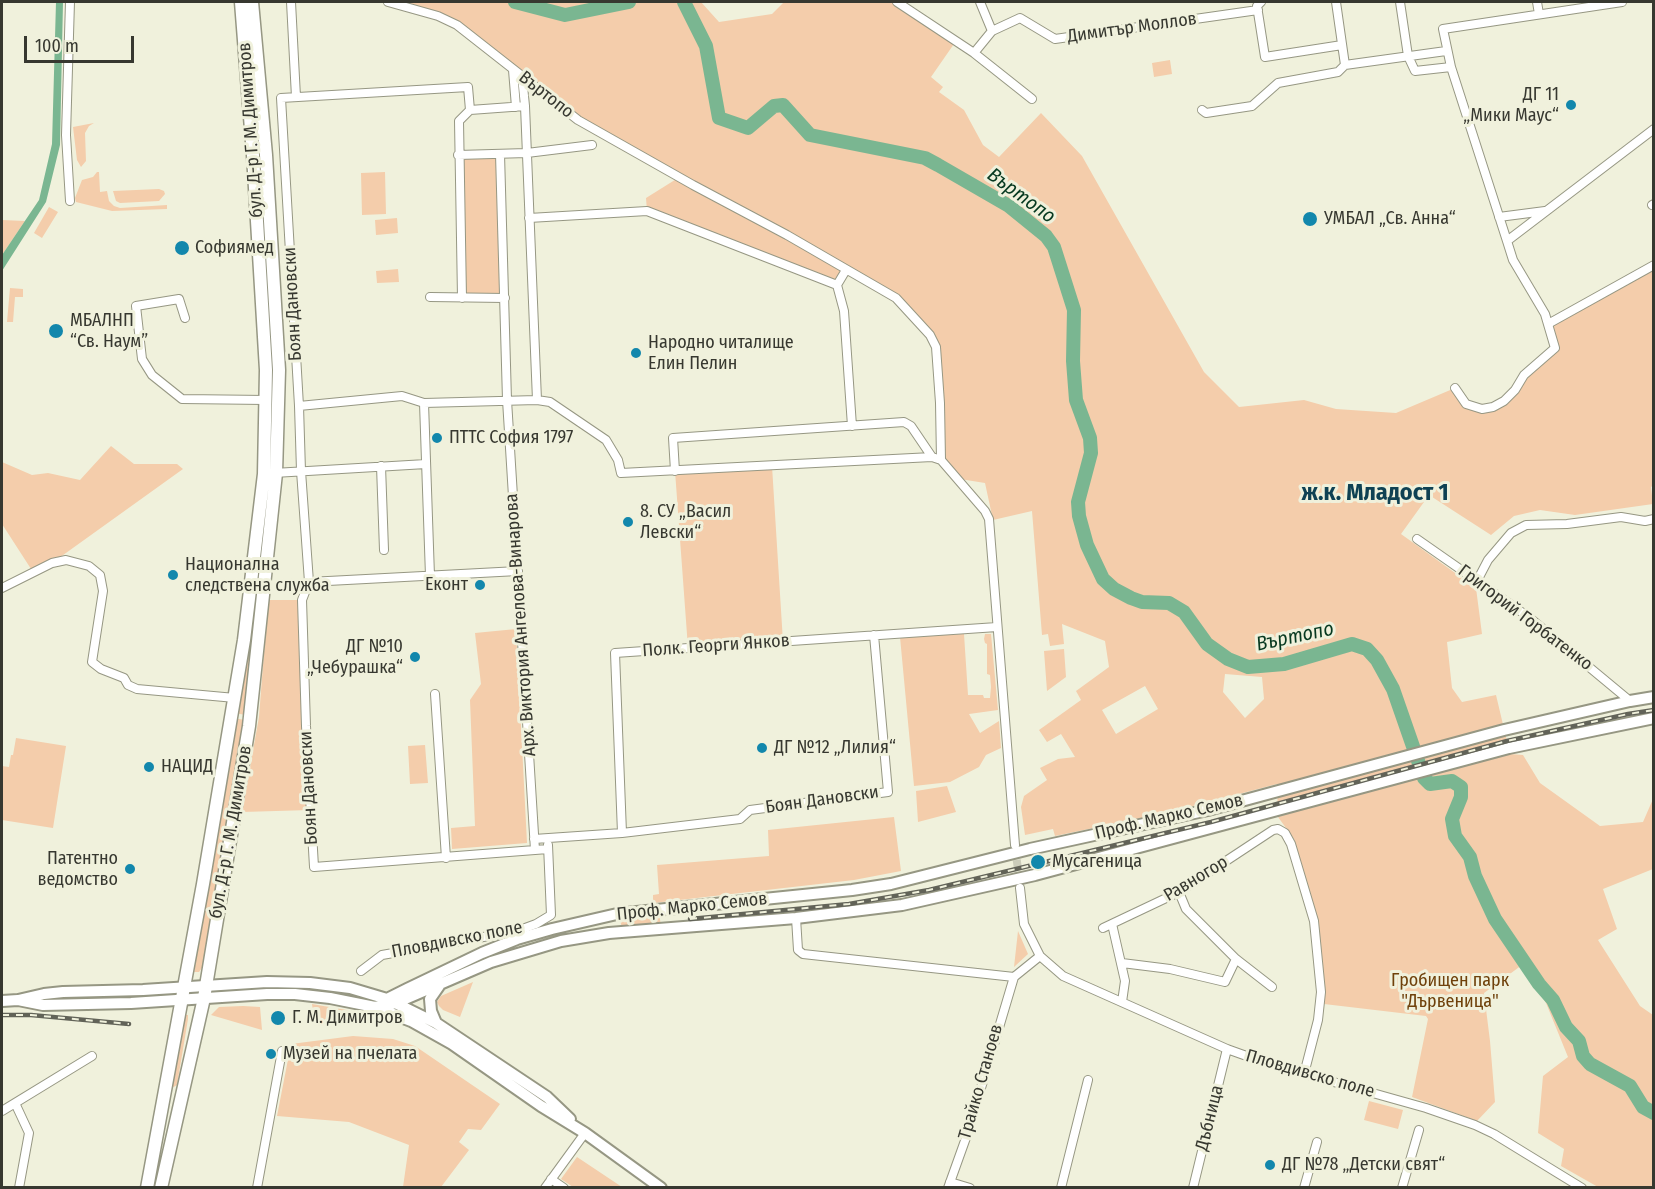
<!DOCTYPE html>
<html>
<head>
<meta charset="utf-8">
<style>
  body { margin:0 }
  #map { position:relative; width:1655px; height:1189px; overflow:hidden; background:#f0f1dc; font-family:"Fira Sans Condensed",sans-serif }
  canvas { display:block }
  .frame { position:absolute; inset:0; border:3px solid #373830; pointer-events:none }
  .scale { position:absolute; left:24px; top:36px; width:110px; height:27px; box-sizing:border-box; border:3px solid #373830; border-top:0; padding-left:8px; font-size:18px; line-height:21px; white-space:nowrap; color:#373830; -webkit-text-stroke:4px #f0f1dc; paint-order:stroke }
</style>
</head>
<body>
<div id="map">
<canvas width="1655" height="1189"></canvas>
<div class="frame"></div>
<div class="scale">100 m</div>
</div>
<script>
const ctx = document.querySelector('canvas').getContext('2d');
ctx.lineJoin = 'round';
function fillPath(path, color) { ctx.fillStyle = color; ctx.fill(path, 'evenodd'); }
const toPath = rows => new Path2D(rows.map(r => 'M' + r).join(''));
function strokePath(path, color, width, dash) { ctx.strokeStyle = color; ctx.lineWidth = width; ctx.lineCap = dash ? 'butt' : 'round'; ctx.setLineDash(dash || []); ctx.stroke(path); }
function label(font, color, halo, rows, align = 'center') {
  ctx.font = font + ' "Fira Sans Condensed",sans-serif'; ctx.lineWidth = 6; ctx.setLineDash([]); ctx.textBaseline = 'middle'; ctx.strokeStyle = halo; ctx.fillStyle = color; for (const [text, x, y, turn = 0] of rows) {
    ctx.save(); ctx.translate(x, y); ctx.rotate((+turn || 0) * Math.PI / 180); ctx.textAlign = isNaN(turn) ? turn : align; if (halo) ctx.strokeText(text, 0, 0); ctx.fillText(text, 0, 0); ctx.restore();
  }
}
const green = toPath([
  [388,2,701,2,719,22,772,14,784,2,897,2,956,41,931,77,943,87,939,92,964,110,983,145,999,157,1041,113,1082,156,1204,372,1239,407,1304,400,1336,409,1396,413,1455,388,1467,404,1493,407,1555,348,1548,324,1653,265,1654,485,1651,487,1653,504,1575,515,1540,510,1514,516,1491,535,1429,495,1401,534,1476,588,1482,634,1447,642,1452,688,1462,702,1496,695,1510,754,1523,755,1540,783,1600,826,1643,822,1653,799,1653,869,1603,889,1617,929,1598,940,1640,1006,1653,1015,1653,1187,1598,1187,1561,1166,1564,1149,1538,1133,1543,1076,1568,1057,1546,1003,1522,965,1484,993,1490,1041,1495,1102,1477,1121,1412,1097,1428,1019,1426,1016,1324,1004,1323,983,1315,920,1294,839,1278,817,1277,784,1170,812,1055,836,1053,829,1025,835,1021,807,1024,796,1047,780,1040,768,1058,759,1075,757,1061,734,1047,742,1039,730,1081,700,1076,691,1109,667,1105,641,1062,624,1064,644,1050,646,1048,634,1042,635,1032,511,993,520,985,483,960,479,949,468,943,454,940,377,930,335,896,298,847,270,837,285,647,211,646,198,678,178,578,120,457,25],
  [1225,674,1262,677,1264,699,1245,718,1223,692],
  [1145,686,1158,709,1116,734,1102,710],
  [1170,60,1172,74,1154,77,1152,63],
  [94,123,89,126,85,133,86,161,81,167,77,160,73,127],
  [500,154,505,298,462,298,458,155],
  [97,172,99,172,100,192,107,191,109,201,114,206,120,208,167,205,167,209,112,211,76,202,75,198,82,180,93,177],
  [385,172,386,214,362,215,361,173],
  [159,189,164,191,165,194,159,201,120,203,116,201,113,191],
  [49,207,58,212,42,238,34,233],
  [397,218,398,233,376,235,375,220],
  [2,220,25,221,2,255],
  [398,269,399,282,377,283,376,271],
  [10,288,23,289,23,297,15,297,13,322,7,322],
  [111,446,134,464,177,464,183,469,52,563,33,572,2,524,2,462,32,475,48,473,80,480],
  [772,466,783,642,688,648,675,471],
  [262,534,263,547,254,615,246,715,234,713],
  [268,600,302,600,310,810,242,812,259,717],
  [516,629,527,843,452,849,451,828,475,826,470,700,481,684,475,633],
  [964,634,968,695,983,695,984,698,990,698,991,687,990,675,987,674,987,644,985,643,984,639,985,634,991,634,998,710,969,714,980,733,999,721,1001,748,986,755,979,767,950,782,914,786,900,637],
  [1064,649,1066,677,1047,691,1044,651],
  [233,718,245,720,241,751,202,968,199,972,194,972,224,794,224,776],
  [16,738,66,746,53,828,2,820,2,766,9,767,11,755,13,755],
  [425,745,428,783,410,784,408,746],
  [947,786,956,812,918,822,916,791],
  [894,817,901,871,854,880,653,903,653,895,659,894,657,865,769,856,768,830],
  [659,914,661,925,622,929,620,919],
  [1018,931,1028,954,1014,967],
  [473,982,460,1017,443,1010,439,1006,437,1002,441,996],
  [312,1004,358,1012,356,1022,315,1026],
  [243,1006,260,1007,262,1030,211,1015,219,1007],
  [183,1015,188,1015,188,1019,177,1085,172,1088,171,1086],
  [353,1036,393,1039,415,1046,500,1104,481,1130,468,1129,459,1142,469,1150,441,1187,403,1187,409,1145,349,1122,277,1116,291,1044],
  [1369,1101,1403,1110,1398,1129,1364,1120],
  [577,1157,622,1187,573,1187,561,1179]
]);
const water = toPath([
  [56,2,63,2,60,145,46,202,2,271,2,255,39,200,52,144]
]);
const river = toPath([
  [515,2,565,15,629,2],
  [684,2,706,46,719,118,748,128,774,106,783,105,810,135,925,158,938,165,1009,206,1046,236,1054,247,1074,310,1073,361,1076,400,1090,438,1091,453,1078,502,1079,516,1087,545,1103,579,1114,589,1131,598,1142,602,1169,603,1184,612,1207,644,1228,659,1248,667,1284,664,1352,644,1367,649,1377,660,1393,689,1424,778,1430,784,1452,781,1461,787,1461,797,1452,819,1455,836,1470,857,1475,876,1495,919,1539,984,1553,1000,1566,1027,1579,1041,1583,1056,1590,1064,1630,1086,1643,1107,1654,1113]
]);
const minorTunnel = toPath([
  [1015,848,1020,883]
]);
const minor = toPath([
  [70,2,66,135,70,201],
  [291,2,296,97],
  [388,2,438,16,457,25,578,120,693,185,787,235,896,298,930,335,936,347,940,403,941,460],
  [897,2,974,53,1032,99],
  [980,2,992,31],
  [1261,2,1257,6,1265,57,1342,45],
  [1336,2,1345,65],
  [1400,2,1408,56,1415,71,1451,67],
  [1537,2,1539,14],
  [974,53,992,31,1020,18,1055,39,1258,10],
  [513,70,516,107],
  [522,76,525,106,537,400],
  [470,110,468,87,281,98,299,406,301,471,309,582,302,600,306,726,314,867,548,849],
  [1202,110,1206,113,1252,106,1278,83,1338,72,1345,65,1446,51],
  [500,154,507,400,535,850],
  [458,155,527,153,592,145],
  [1652,205,1654,204],
  [1499,217,1545,211],
  [529,218,647,211,837,285],
  [1507,241,1654,129],
  [846,270,837,285,844,311,852,426],
  [430,297,505,298],
  [462,298,459,121,470,110,525,106],
  [185,318,179,299,136,306,142,359,152,375,182,399,266,400],
  [1548,324,1654,265],
  [1455,388,1466,404,1482,409,1493,407,1504,401,1515,390,1524,375,1555,348,1545,314,1513,260,1507,241,1451,67,1443,29,1622,2],
  [424,403,430,576],
  [299,406,402,396,424,403,537,400,550,402,606,440,618,460,621,473,932,457,941,460,985,511,989,519,1015,845],
  [381,466,384,550],
  [675,471,673,438,904,422,911,426,932,457],
  [274,473,426,464],
  [1417,539,1530,618,1630,701],
  [1477,581,1488,560,1511,533,1526,525,1567,524,1621,517,1645,521,1654,519],
  [309,582,518,571],
  [2,588,52,563,66,560,89,566,100,575,103,591,92,662,101,669,124,678,128,685,137,689,235,698],
  [435,694,446,858],
  [622,833,615,653,997,627],
  [534,839,622,833,740,819,750,810,888,792,874,635],
  [1020,888,1024,924,1040,956],
  [1179,892,1186,909,1236,959,1272,987],
  [796,918,798,950,803,954,1014,977,1040,956,1063,976,1227,1049,1266,1063,1426,1108,1475,1125,1494,1134,1582,1188],
  [1112,924,1125,981,1122,1002],
  [1103,928,1179,892,1273,830,1278,829,1285,833,1291,844,1314,921,1321,992,1318,1020,1304,1074],
  [1122,963,1170,969,1225,982,1236,959],
  [361,971,382,955,517,931,536,924,551,915,548,845],
  [15,1103,29,1133,19,1188],
  [2,1111,92,1056],
  [551,1179,564,1188],
  [950,1182,970,1188],
  [257,1188,282,1051],
  [545,1188,585,1133],
  [948,1188,967,1135,1014,977],
  [1061,1188,1088,1080],
  [1193,1188,1227,1049],
  [1304,1188,1317,1142],
  [1402,1188,1419,1130]
]);
const secondary = toPath([
  [18,1000,43,1005,131,1003,267,994,295,994,330,998,375,1007,411,1021,452,1044,541,1106,585,1133,661,1188],
  [2,1001,18,1000,44,994,63,992,143,990,267,982,310,983,350,988,387,999,436,1023,547,1097,570,1119],
  [375,1007,396,1003,491,962,561,941,609,933,796,918,902,905,1035,875,1509,748,1654,718],
  [386,1010,384,1006,387,999,407,989,482,953,517,939,552,929,617,914,852,890,891,884,1030,849,1208,810,1504,730,1630,701,1654,697],
  [436,1023,431,1011,430,999,439,986]
]);
const primary = toPath([
  [147,1188,203,884,244,640,264,474,266,370,253,155,241,2],
  [161,1188,204,998,249,726,276,473,279,370,266,155,252,2]
]);
const rail = toPath([
  [690,919,849,904,929,890,1211,822,1507,741,1628,714,1654,710],
  [2,1015,31,1015,129,1024]
]);
const markers = [
  [1571,105,6,"#1287ac"],
  [1310,219,8,"#1287ac"],
  [182,248,8,"#1287ac"],
  [56,331,8,"#1287ac"],
  [636,353,6,"#1287ac"],
  [437,438,6,"#1287ac"],
  [628,522,6,"#1287ac"],
  [173,575,6,"#1287ac"],
  [480,585,6,"#1287ac"],
  [415,657,6,"#1287ac"],
  [762,748,6,"#1287ac"],
  [149,767,6,"#1287ac"],
  [1038,862,8,"#1287ac"],
  [130,869,6,"#1287ac"],
  [278,1018,8,"#1287ac"],
  [271,1054,6,"#1287ac"],
  [1270,1165,6,"#1287ac"]
];
const streetNames = [
  ["Димитър Моллов",1132,28,-8],
  ["Въртопо",546,95,38],
  ["бул. Д-р Г. М. Димитров",251,130,-94],
  ["Боян Дановски",293,304,-93],
  ["Григорий Горбатенко",1525,618,37],
  ["Арх. Виктория Ангелова-Винарова",521,625,-94],
  ["Полк. Георги Янков",716,646,-4],
  ["Боян Дановски",309,788,-93],
  ["Боян Дановски",822,800,-8],
  ["Проф. Марко Семов",1169,817,-13],
  ["бул. Д-р Г. М. Димитров",231,832,-80],
  ["Равногор",1196,879,-31],
  ["Проф. Марко Семов",692,907,-6],
  ["Пловдивско поле",457,940,-11],
  ["Пловдивско поле",1310,1074,16],
  ["Трайко Станоев",981,1082,-74],
  ["Дъбница",1210,1118,-76]
];
const poiNames = [
  ["ДГ 11",1559,95,"right"],
  ["„Мики Маус“",1559,116,"right"],
  ["УМБАЛ „Св. Анна“",1324,219],
  ["Софиямед",195,248],
  ["MБАЛНП",70,321],
  ["“Св. Наум”",70,342],
  ["Народно читалище",648,343],
  ["Елин Пелин",648,364],
  ["ПТТС София 1797",449,438],
  ["8. СУ „Васил",640,512],
  ["Левски“",640,533],
  ["Национална",185,565],
  ["следствена служба",185,586],
  ["Еконт",468,585,"right"],
  ["ДГ №10",403,647,"right"],
  ["„Чебурашка“",403,668,"right"],
  ["ДГ №12 „Лилия“",774,748],
  ["НАЦИД",161,767],
  ["Патентно",118,859,"right"],
  ["ведомство",118,880,"right"],
  ["Мусагеница",1052,862],
  ["Г. М. Димитров",292,1018],
  ["Музей на пчелата",283,1054],
  ["ДГ №78 „Детски свят“",1282,1165]
];
const parkNames = [
  ["Гробищен парк",1450,981],
  ["\"Дървеница\"",1450,1002]
];
const waterNames = [
  ["Въртопо",1021,196,36],
  ["Въртопо",1295,637,-12]
];
const districtNames = [
  ["ж.к. Младост 1",1375,493]
];
fillPath(green, '#f4cdab');
fillPath(water, '#7ab691');
strokePath(river, '#7ab691', 14);
strokePath(minorTunnel, '#cbccba', 8, [8, 4]);
strokePath(minor, '#969783', 10);
strokePath(secondary, '#969783', 14);
strokePath(primary, '#969783', 15);
strokePath(minor, '#fff', 8);
strokePath(secondary, '#fff', 10);
strokePath(primary, '#fff', 12);
strokePath(rail, '#626358', 4.5);
strokePath(rail, '#f0f1dc', 2, [7]);
for (const [x, y, r, color] of markers) { const dot = new Path2D(); dot.arc(x, y, r, 0, 2 * Math.PI); ctx.fillStyle = color; ctx.fill(dot); strokePath(dot, '#f0f1dc', 2); }
label('18px', '#373830', '#f0f1dc', streetNames);
label('18px', '#373830', '#f0f1dc', poiNames, 'left');
label('18px', '#6f410b', '#f0f1dc', parkNames);
label('italic 20px', '#073920', '#f0f1dc', waterNames);
label('bold 24px', '#0f4153', '#f0f1dc', districtNames);
</script>
</body>
</html>
